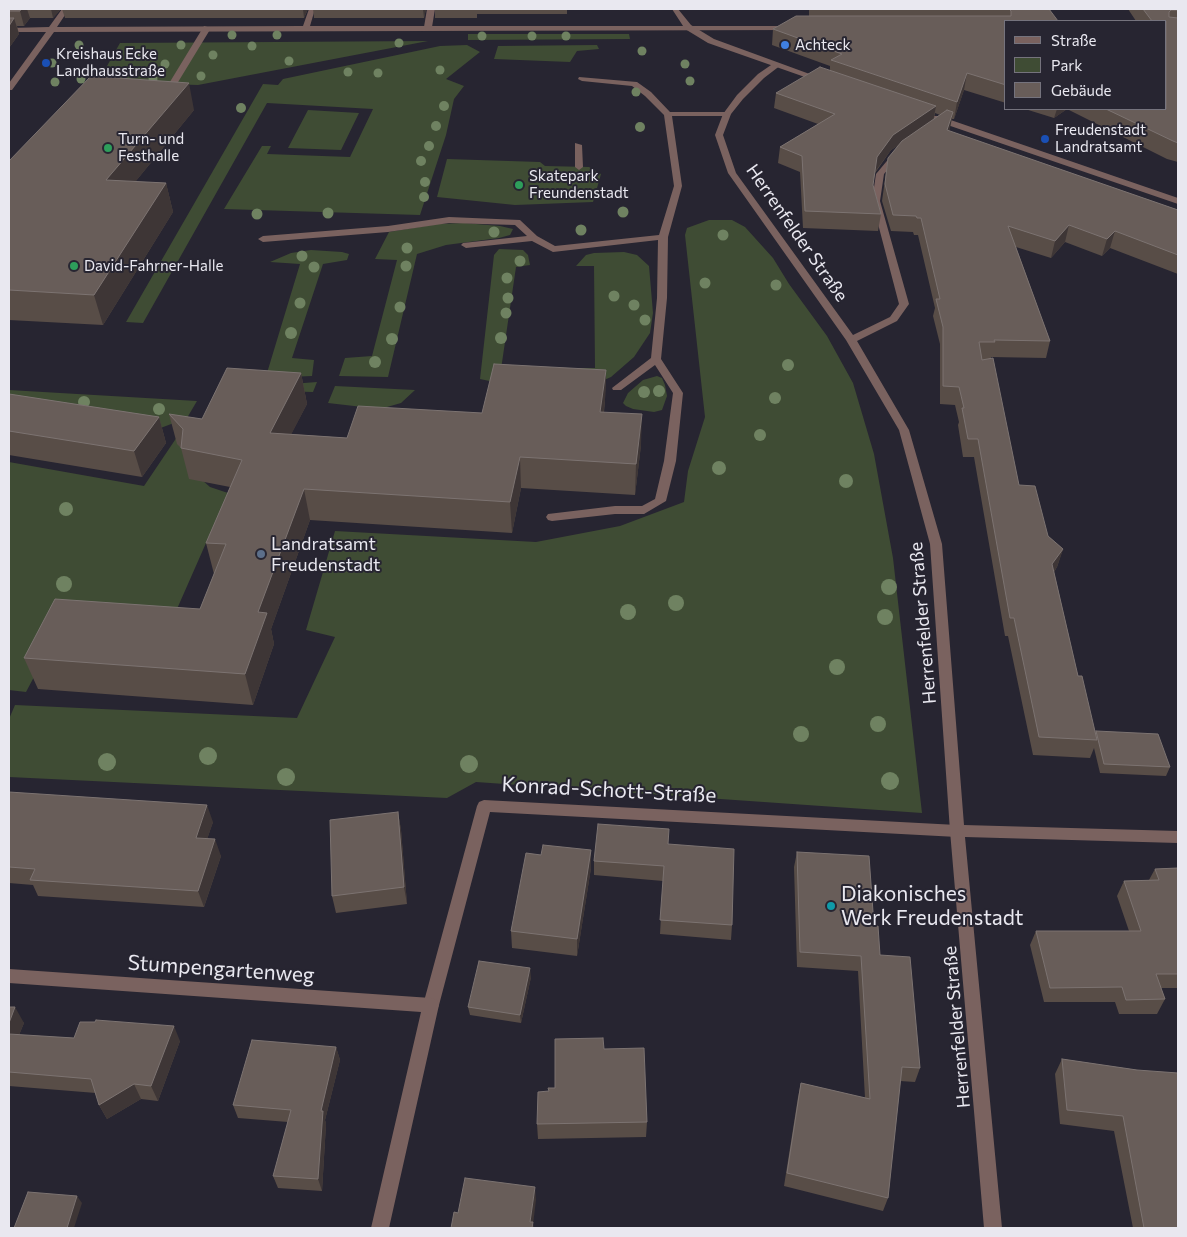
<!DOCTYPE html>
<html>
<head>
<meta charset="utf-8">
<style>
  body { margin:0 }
  #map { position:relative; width:1187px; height:1237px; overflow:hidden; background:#272531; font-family:Commissioner,sans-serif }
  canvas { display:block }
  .frame { position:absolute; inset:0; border:10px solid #e9e8f0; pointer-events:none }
  .legend { position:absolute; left:1004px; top:20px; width:162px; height:90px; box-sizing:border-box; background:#272531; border:1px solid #75737d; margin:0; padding:6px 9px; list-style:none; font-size:15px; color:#e9e8f0 }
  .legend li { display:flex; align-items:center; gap:10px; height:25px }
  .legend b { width:25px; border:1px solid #75737d }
</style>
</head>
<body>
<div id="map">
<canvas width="1187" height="1237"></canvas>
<div class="frame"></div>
<ul class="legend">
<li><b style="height:6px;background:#7a625f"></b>Straße</li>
<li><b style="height:14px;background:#3f4c34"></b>Park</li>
<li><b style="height:14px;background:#685d59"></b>Gebäude</li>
</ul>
</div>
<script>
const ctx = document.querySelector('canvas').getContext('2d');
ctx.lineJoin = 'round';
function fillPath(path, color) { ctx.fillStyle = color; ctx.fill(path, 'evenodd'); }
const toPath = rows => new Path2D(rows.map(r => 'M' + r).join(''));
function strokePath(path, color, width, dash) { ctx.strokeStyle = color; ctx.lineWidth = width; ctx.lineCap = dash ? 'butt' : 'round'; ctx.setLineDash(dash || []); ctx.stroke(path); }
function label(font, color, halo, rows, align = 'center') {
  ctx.font = font + ' Commissioner,sans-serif'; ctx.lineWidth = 4; ctx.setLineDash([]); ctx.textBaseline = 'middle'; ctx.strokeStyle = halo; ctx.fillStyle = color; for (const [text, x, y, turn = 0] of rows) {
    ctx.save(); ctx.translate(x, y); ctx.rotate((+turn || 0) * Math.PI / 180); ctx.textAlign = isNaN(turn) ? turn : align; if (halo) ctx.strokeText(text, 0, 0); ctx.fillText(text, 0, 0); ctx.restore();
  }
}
const green = toPath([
  [468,34,629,34,630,39,468,40],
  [428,41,198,85,98,82,120,43],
  [467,45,480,52,446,79,464,86,454,99,446,135,420,215,224,209,262,146,271,146,267,154,350,157,373,109,267,103,143,323,126,322,263,84,278,85,283,79,440,46],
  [597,45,599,49,577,51,570,62,494,59,498,46],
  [308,110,359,113,341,150,288,148],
  [447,159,540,162,545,166,589,167,601,174,593,202,515,205,437,197],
  [709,220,732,220,745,227,773,258,789,284,827,336,853,383,874,454,893,558,922,813,476,782,447,798,9,777,9,719,15,705,297,718,335,637,306,630,335,531,536,542,620,526,684,502,688,471,705,417,685,235,687,228],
  [464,223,500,226,513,229,510,235,499,238,446,245,417,254,388,377,339,376,345,358,372,356,397,260,375,259,389,232,437,224],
  [499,249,523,250,528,255,530,265,516,267,499,383,480,379,494,255],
  [311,250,342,252,349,254,347,260,323,264,292,358,314,360,312,376,240,379,267,373,300,264,270,262,291,253],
  [624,252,637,255,649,266,653,313,650,333,634,357,611,377,604,380,579,375,579,368,595,368,594,266,576,266,586,255,594,253],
  [657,376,662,378,665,385,667,396,662,410,654,412,633,409,626,406,623,403,628,393,643,380],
  [317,382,313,392,275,391,194,473,210,487,228,493,173,618,68,613,26,692,9,690,9,462,144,486,177,437,209,417,226,389],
  [335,386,415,390,401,403,380,409,328,403],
  [9,390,197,401,187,418,158,429,9,407]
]);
const service = toPath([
  [427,9,435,9,432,27,428,29,424,27,427,9],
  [204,26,211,28,172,92,166,92,165,90,204,26],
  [579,77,637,82,651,92,670,112,727,112,731,114,727,116,672,116,682,186,668,237,667,298,661,359,683,393,676,461,666,501,644,514,615,514,552,521,548,520,546,517,548,514,615,506,642,506,655,499,664,461,673,393,655,365,621,390,613,390,612,388,651,358,657,298,658,240,553,252,532,241,466,248,461,245,463,243,527,236,515,225,449,223,388,232,263,242,258,239,263,236,388,226,449,217,520,220,537,236,555,246,659,235,674,186,664,115,645,96,632,86,582,81,578,79,579,77],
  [575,143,582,145,583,167,579,170,575,167,575,143],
  [484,800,957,825,962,827,964,831,962,835,957,837,490,812,439,1005,437,1010,431,1012,425,1010,423,1005,477,806,479,802,484,800]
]);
const minor = toPath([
  [62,9,69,9,57,27,303,26,309,9,315,9,310,26,793,26,797,28,793,30,54,32,12,90,9,90,9,83,46,32,9,32,9,28,49,27,62,9],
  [774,63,781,65,764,78,743,99,731,114,723,135,736,173,853,335,890,317,899,304,872,201,876,174,896,150,903,152,884,174,880,201,909,304,897,321,857,341,909,430,942,544,964,825,1178,831,1178,843,965,837,1002,1228,984,1228,950,831,930,544,899,430,846,340,728,173,715,135,723,114,737,95,758,74,774,63],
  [9,969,431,998,437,1000,439,1005,389,1228,371,1228,421,1012,9,983,9,969]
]);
const tertiary = toPath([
  [672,9,678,9,691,25,714,39,826,80,819,82,708,43,685,29,672,9],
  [933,116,939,116,1178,198,1178,204,933,120,933,116]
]);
const trees = [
  [232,35,4.5],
  [277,35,4.5],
  [482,36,4.5],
  [532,36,4.5],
  [566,36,4.5],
  [399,43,4.5],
  [79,45,4.5],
  [181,45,4.5],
  [252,46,4.5],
  [642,51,4.5],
  [137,55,4.5],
  [213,55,4.5],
  [289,61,4.5],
  [52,63,4.5],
  [165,64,4.5],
  [685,64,4.5],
  [440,70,4.5],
  [348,72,4.5],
  [378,73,4.5],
  [111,76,4.5],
  [201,76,4.5],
  [81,79,4.5],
  [153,79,4.5],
  [690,81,4.5],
  [55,82,4.5],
  [636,92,4.5],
  [444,106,5],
  [241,108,5],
  [436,126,5],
  [640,127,5],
  [429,146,5],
  [421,161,5],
  [425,182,5],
  [424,197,5],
  [623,212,5.5],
  [328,213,5.5],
  [257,214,5.5],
  [581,230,5.5],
  [494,232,5.5],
  [723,235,5.5],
  [407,248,5.5],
  [302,256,5.5],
  [520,261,5.5],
  [406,266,5.5],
  [314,267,5.5],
  [507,278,5.5],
  [705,283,5.5],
  [776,285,5.5],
  [614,296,5.5],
  [508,298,5.5],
  [300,303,5.5],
  [634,305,5.5],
  [400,307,5.5],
  [506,313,5.5],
  [645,320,5.5],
  [291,333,6],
  [501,338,6],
  [392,339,6],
  [375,362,6],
  [788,365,6],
  [659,391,6],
  [644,392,6],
  [775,398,6],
  [84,402,6],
  [159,409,6],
  [760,435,6],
  [719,468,7],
  [846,481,7],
  [66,509,7],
  [64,584,8],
  [889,587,8],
  [676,603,8],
  [628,612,8],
  [885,617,8],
  [837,667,8],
  [878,724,8],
  [801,734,8],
  [208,756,9],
  [107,762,9],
  [469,764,9],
  [286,777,9],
  [890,781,9]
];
const wall = toPath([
  [9,9,61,9,53,18,30,18,24,26,17,26,19,34,9,48],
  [62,9,308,9,304,18,65,18],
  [313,9,426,9,424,18,314,18],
  [435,9,609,9,609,10,567,10,567,14,477,14,477,18,435,18],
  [809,9,1049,9,1006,21,1006,103,964,90,954,119,952,119,949,131,1178,210,1178,274,1110,248,1102,256,1065,242,1051,258,1016,247,1050,341,1046,358,991,357,991,359,1019,485,1048,536,1063,549,1057,567,1054,572,1078,676,1095,732,1096,731,1170,767,1166,776,1100,773,1094,748,1090,758,1033,755,1008,636,1005,636,974,457,963,457,958,425,959,422,955,405,940,404,940,344,933,316,935,308,918,235,914,235,913,232,891,231,882,201,888,158,899,145,891,150,875,173,873,185,881,214,878,231,803,228,800,172,778,163,780,147,818,124,774,108,776,93,830,71,830,66,772,45,773,29,809,16],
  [935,113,940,115,934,119],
  [1128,9,1178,9,1178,162,1167,159,1067,109,1054,118,1025,109,1166,109,1166,21,1136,21],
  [194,110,135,182,166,183,173,212,103,325,9,320,9,161],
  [606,370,605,400,604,412,641,445,635,495,521,488,512,533,310,520,271,629,274,644,253,705,38,689,24,658,200,609,214,574,206,543,230,487,189,479,181,448,177,444,169,414,202,419,301,373,307,404,291,434,347,438,482,413],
  [9,394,159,417,166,443,142,477,9,455],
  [9,792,213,822,207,839,221,856,204,907,38,896,33,885,9,883],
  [398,812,401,830,407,904,336,913,332,896],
  [668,844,732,925,731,940,660,934,663,881,594,875,594,861],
  [591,850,591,868,577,956,512,948,511,931,541,855],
  [797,852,874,926,880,955,920,1068,915,1082,900,1081,888,1198,883,1211,784,1186,798,1097,801,1083,865,1098,858,971,797,967,794,867],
  [1178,868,1178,988,1161,988,1165,999,1157,1014,1119,1014,1115,1002,1044,1002,1030,945,1036,931,1129,931,1117,896,1124,881,1149,880,1155,869],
  [531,977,521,1023,470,1015,468,1007],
  [9,1007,24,1023,19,1035,74,1038,180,1041,158,1101,141,1099,107,1119,99,1105,96,1093,9,1086],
  [336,1047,340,1060,325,1120,326,1124,322,1191,278,1188,273,1176,288,1122,238,1118,233,1105],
  [604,1049,647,1122,646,1137,538,1139,537,1124,548,1091,555,1088],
  [1062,1059,1137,1070,1178,1228,1133,1228,1114,1131,1060,1124,1055,1074]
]);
const shadedWall = toPath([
  [21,9,27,9,30,18,24,26,20,11],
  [51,9,61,9,53,18],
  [303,9,308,9,304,18],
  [423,9,426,9,424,18],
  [14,18,19,34,9,48,9,26],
  [967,73,964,90,954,119,957,102],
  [189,83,194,110,113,209,106,180],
  [936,106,933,122,891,150,874,173,877,157,893,135],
  [1057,109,1067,109,1054,118],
  [953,112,950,128,944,146,947,130],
  [166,183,173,212,103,325,94,295],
  [1069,225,1065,242,1051,258,1055,241],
  [1115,231,1110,248,1102,256,1107,239],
  [606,370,605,400,600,443,600,412],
  [301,373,307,404,276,464,270,433],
  [642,414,641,445,635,495,636,464],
  [159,417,166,443,142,477,134,451],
  [520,457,521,488,512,533,510,502],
  [304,489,310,520,271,629,274,644,253,705,245,674,258,612],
  [1063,549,1057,567,1046,582,1052,564],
  [207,805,213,822,202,854,196,838],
  [398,812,401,830,407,904,404,887],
  [215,839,221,856,204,907,198,891],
  [591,850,591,868,577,956,577,939],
  [530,968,531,977,521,1023,520,1015],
  [15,1007,24,1023,13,1049,9,1042,9,1023],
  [174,1026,180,1041,158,1101,151,1086],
  [336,1047,340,1060,325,1120,326,1124,322,1191,318,1179,321,1111],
  [134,1084,141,1099,107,1119,99,1105],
  [535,1187,536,1200,533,1225,533,1222,534,1228,531,1228,530,1222],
  [77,1196,82,1203,74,1228,67,1228]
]);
const building = toPath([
  [9,9,21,9,20,11,9,11,9,9],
  [809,9,1049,9,1058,21,1006,21,1006,85,967,73,957,102,831,60,842,54,773,29,796,16,1011,16,1011,11,1009,9,809,9],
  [1143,9,1178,9,1178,10,1171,10,1169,12,1169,17,1178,18,1178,143,1173,141,1106,109,1166,109,1166,21,1152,21,1143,9],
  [9,18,14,18,9,26,9,18],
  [820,67,936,106,893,135,877,157,873,185,881,214,805,211,802,156,780,147,835,114,776,93,820,67],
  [91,76,189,83,106,180,166,183,94,295,9,290,9,161,91,76],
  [947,110,953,112,947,130,1178,210,1178,255,1115,231,1107,239,1069,225,1055,241,1008,226,1050,341,994,340,995,342,979,342,982,360,993,358,1019,485,1035,486,1048,536,1063,549,1052,564,1078,676,1082,676,1097,740,1039,737,1014,618,1010,618,978,439,968,439,962,408,964,408,959,387,943,386,943,327,936,299,940,299,921,218,917,218,916,216,893,215,885,184,888,158,902,141,947,110],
  [494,364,606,370,600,412,642,414,636,464,520,457,510,502,304,489,258,612,267,613,245,674,24,658,55,599,200,609,226,544,206,543,242,460,181,448,183,429,169,414,202,419,227,368,301,373,270,433,347,438,358,406,482,413,494,364],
  [9,394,159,417,134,451,9,431,9,394],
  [1096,731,1158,734,1170,767,1104,764,1096,731],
  [9,792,207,805,196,838,215,839,198,891,30,880,35,869,9,867,9,792],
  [398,812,404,887,332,896,330,820,398,812],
  [598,824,669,829,668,844,734,849,732,925,660,920,664,866,594,861,598,824],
  [543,845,591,850,577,939,511,931,526,853,541,855,543,845],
  [797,852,869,856,874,926,878,926,880,955,910,957,920,1068,902,1067,888,1198,787,1173,801,1083,870,1099,861,956,800,952,797,852],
  [1178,868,1178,974,1156,974,1165,999,1126,1000,1122,987,1050,988,1036,931,1141,931,1124,881,1159,880,1155,869,1178,868],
  [479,961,530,968,520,1015,468,1007,479,961],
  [9,1007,15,1007,9,1023,9,1007],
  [96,1020,174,1026,151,1086,134,1084,99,1105,91,1079,9,1072,9,1034,74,1038,80,1022,95,1022,96,1020],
  [603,1038,604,1049,644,1048,647,1122,537,1124,538,1092,549,1091,548,1088,555,1088,555,1039,603,1038],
  [252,1040,336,1047,321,1111,323,1111,318,1179,273,1176,291,1110,233,1105,252,1040],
  [1062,1059,1137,1070,1178,1073,1178,1228,1144,1228,1123,1116,1067,1110,1062,1059],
  [465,1178,535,1187,530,1222,533,1222,532,1228,451,1228,454,1212,458,1213,465,1178],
  [28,1192,77,1196,67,1228,14,1228,28,1192]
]);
const markers = [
  [785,45,5,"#3f7fe0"],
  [46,63,5,"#1a4fb4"],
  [1045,139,5,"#1a4fb4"],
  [108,148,5,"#2e9e5b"],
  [519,185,5,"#2e9e5b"],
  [74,266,5,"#2e9e5b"],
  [261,554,5,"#5c6f8a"],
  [831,906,5,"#0f9aa8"]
];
const farPoinames = [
  ["Achteck",795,45],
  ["Kreishaus Ecke",56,54],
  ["Landhausstraße",56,71],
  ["Freudenstadt",1055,130],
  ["Landratsamt",1055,147],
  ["Turn- und",118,139],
  ["Festhalle",118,156],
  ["Skatepark",529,176],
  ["Freundenstadt",529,193],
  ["David-Fahrner-Halle",84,266]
];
const streetNames = [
  ["Herrenfelder Straße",797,233,55],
  ["Herrenfelder Straße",923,623,-95],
  ["Herrenfelder Straße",957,1027,-95]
];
const poiNames = [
  ["Landratsamt",271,544],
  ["Freudenstadt",271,565]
];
const nearStreetnames = [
  ["Konrad-Schott-Straße",609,790,3],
  ["Stumpengartenweg",221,969,4]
];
const nearPoinames = [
  ["Diakonisches",841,894],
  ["Werk Freudenstadt",841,918]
];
fillPath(green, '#3f4c34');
fillPath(service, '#7a625f');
fillPath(minor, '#7a625f');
fillPath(tertiary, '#7a625f');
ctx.fillStyle = '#6f8261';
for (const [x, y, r] of trees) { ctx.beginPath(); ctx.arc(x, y, r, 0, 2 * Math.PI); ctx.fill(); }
fillPath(wall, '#584d47');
fillPath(shadedWall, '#3e3636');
fillPath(building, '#685d59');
strokePath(building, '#7c7371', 1);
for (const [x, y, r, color] of markers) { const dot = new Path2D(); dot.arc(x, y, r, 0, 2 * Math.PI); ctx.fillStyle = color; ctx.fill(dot); strokePath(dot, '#272531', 2); }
label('15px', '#e9e8f0', '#272531', farPoinames, 'left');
label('18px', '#e9e8f0', '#272531', streetNames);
label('18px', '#e9e8f0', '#272531', poiNames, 'left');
label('21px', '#e9e8f0', '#272531', nearStreetnames);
label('21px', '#e9e8f0', '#272531', nearPoinames, 'left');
</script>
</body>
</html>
